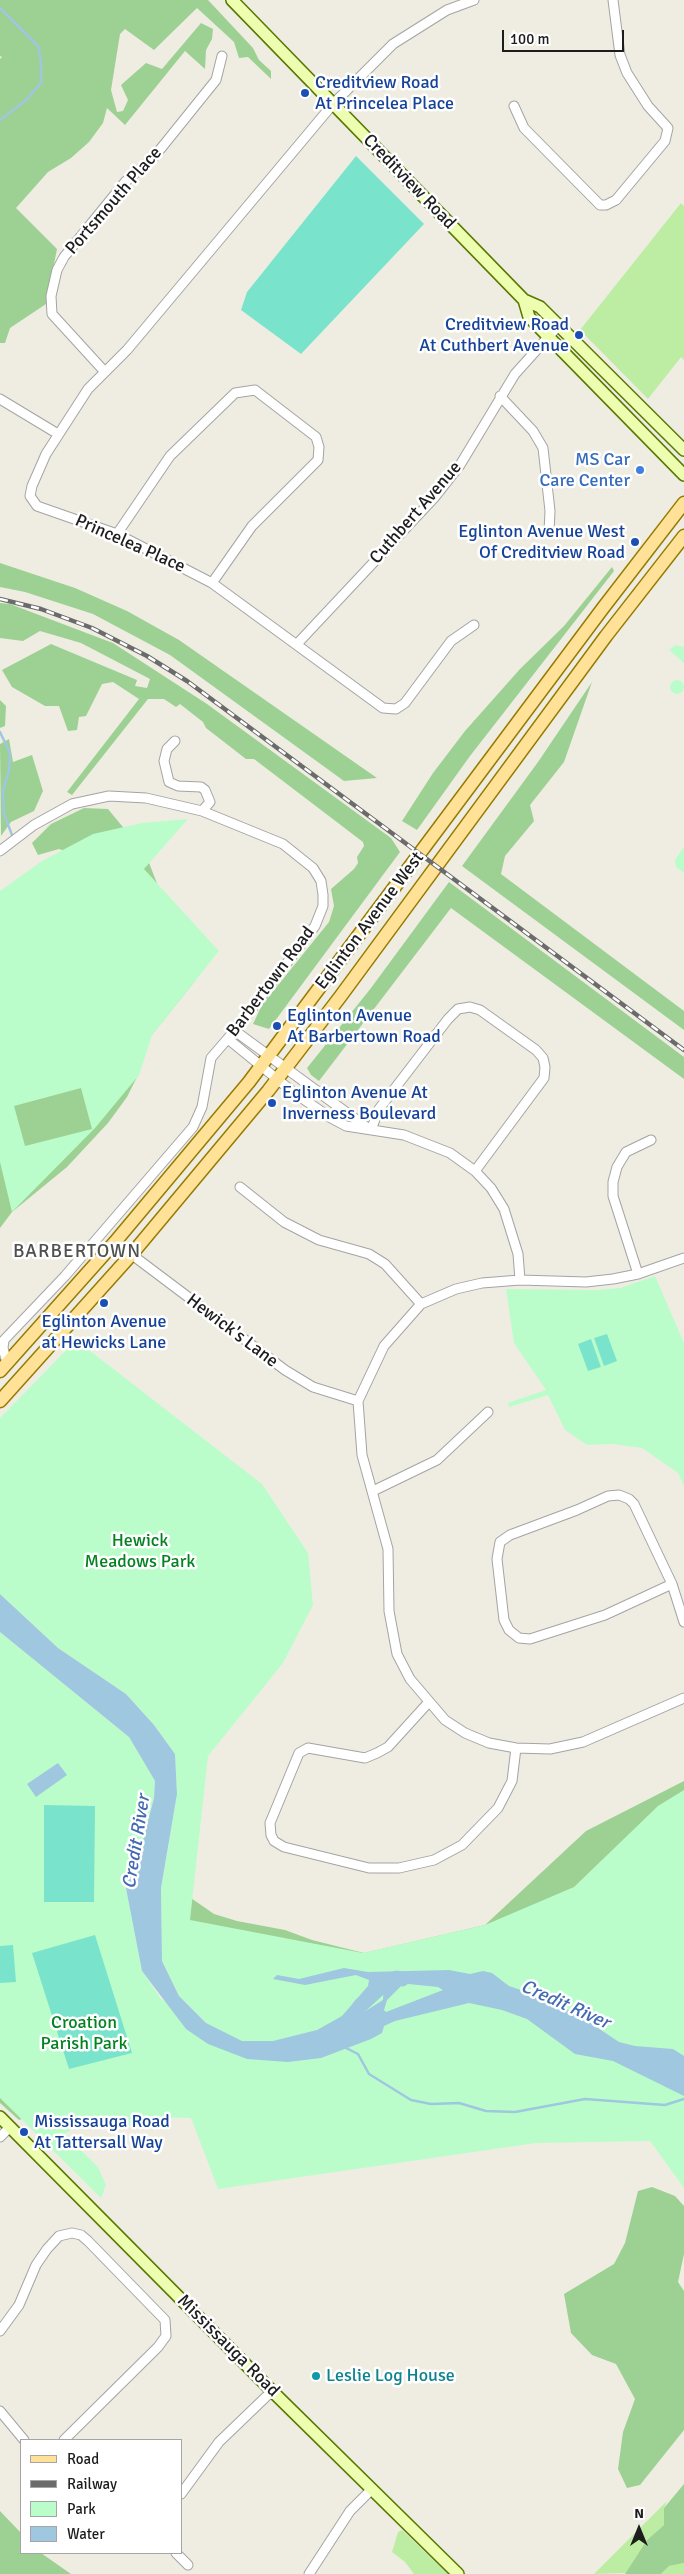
<!DOCTYPE html>
<html>
<head>
<meta charset="utf-8">
<style>
  body { margin:0 }
  #map { position:relative; width:684px; height:2574px; overflow:hidden; background:#efede2; font-family:Signika,sans-serif }
  canvas { display:block }
  .legend { position:absolute; left:20px; top:2439px; width:162px; height:115px; box-sizing:border-box; background:#fff; border:1px solid #a5a5a5; margin:0; padding:6px 9px; list-style:none; font-size:15px; color:#1d1d1d }
  .legend li { display:flex; align-items:center; gap:10px; height:25px }
  .legend b { width:25px; border:1px solid #a5a5a5 }
  .north { position:absolute; left:614px; top:2504px; width:50px; height:50px; -webkit-text-stroke:4px #fff; paint-order:stroke; rotate:0deg; font-size:14px; font-weight:700; line-height:20px; text-align:center; color:#1d1d1d }
  .north::after { content:''; display:block; margin:auto; width:18px; height:22px; background:#1d1d1d; clip-path:polygon(50% 0,100% 100%,50% 72%,0 100%) }
  .scale { position:absolute; left:502px; top:30px; width:122px; height:22px; box-sizing:border-box; border:2px solid #1d1d1d; border-top:0; padding-left:6px; font-size:15px; line-height:18px; white-space:nowrap; color:#1d1d1d; -webkit-text-stroke:4px #fff; paint-order:stroke }
</style>
</head>
<body>
<div id="map">
<canvas width="684" height="2574"></canvas>
<ul class="legend">
<li><b style="height:6px;background:#ffe297"></b>Road</li>
<li><b style="height:6px;background:#6b6b6b"></b>Railway</li>
<li><b style="height:14px;background:#bbfdca"></b>Park</li>
<li><b style="height:14px;background:#9fc7e0"></b>Water</li>
</ul>
<div class="north">N</div>
<div class="scale">100 m</div>
</div>
<script>
const ctx = document.querySelector('canvas').getContext('2d');
ctx.lineJoin = 'round';
function fillPath(path, color) { ctx.fillStyle = color; ctx.fill(path, 'evenodd'); }
const toPath = rows => new Path2D(rows.map(r => 'M' + r).join(''));
function strokePath(path, color, width, dash) { ctx.strokeStyle = color; ctx.lineWidth = width; ctx.lineCap = dash ? 'butt' : 'round'; ctx.setLineDash(dash || []); ctx.stroke(path); }
function label(font, color, halo, rows, align = 'center') {
  ctx.font = font + ' Signika,sans-serif'; ctx.lineWidth = 5; ctx.setLineDash([]); ctx.textBaseline = 'middle'; ctx.strokeStyle = halo; ctx.fillStyle = color; for (const [text, x, y, turn = 0] of rows) {
    ctx.save(); ctx.translate(x, y); ctx.rotate((+turn || 0) * Math.PI / 180); ctx.textAlign = isNaN(turn) ? turn : align; if (halo) ctx.strokeText(text, 0, 0); ctx.fillText(text, 0, 0); ctx.restore();
  }
}
const grass = toPath([
  [681,203,684,206,684,360,681,357,648,399,580,330],
  [667,2501,664,2508,664,2525,647,2540,626,2573,594,2574],
  [402,2530,448,2574,414,2574,405,2562,392,2552,398,2532],
  [684,2563,684,2574,661,2574,669,2566]
]);
const forest = toPath([
  [0,0,208,0,253,48,259,60,271,71,271,79,248,57,239,58,234,42,197,8,154,50,125,29,120,34,111,90,117,112,123,111,128,100,121,85,146,63,162,69,201,23,213,29,212,39,206,50,205,69,185,51,125,125,107,108,103,123,89,142,71,158,48,172,16,208,57,249,46,304,10,328,5,343,0,343,0,59,2,57,0,56],
  [0,563,75,588,127,611,179,640,377,778,344,781,170,655,93,614,25,592,0,587],
  [612,567,614,571,470,756,417,830,402,821,433,773,465,731,520,669,564,626],
  [0,603,10,604,113,643,207,704,391,838,400,852,269,1029,253,1024,262,1005,329,922,334,906,331,889,354,869,358,863,357,857,364,846,363,842,254,759,246,759,206,728,203,722,180,704,176,707,164,699,148,699,72,795,67,792,139,699,113,682,102,684,86,716,79,717,77,730,68,731,59,706,45,706,12,687,2,670,51,644,137,680,135,686,147,688,150,679,81,643,40,631,23,641,0,638],
  [592,682,564,762,530,805,534,821,505,856,501,874,684,1011,684,1030,462,866,538,762],
  [0,700,6,706,5,726,0,728],
  [9,739,13,762,32,755,43,791,34,811,11,822,1,836,0,744],
  [84,808,108,809,146,855,177,935,201,967,195,981,151,1036,139,1073,127,1097,108,1123,67,1167,12,1212,0,1228,0,1108,94,860,59,849,38,855,32,843,51,824],
  [449,882,684,1057,684,1079,451,908,319,1081,311,1075,307,1068,371,988],
  [684,1781,684,1844,539,1996,193,1935,178,1889,214,1914,237,1921,285,1930,312,1940,364,1953,485,1925,586,1831],
  [0,2084,24,2118,19,2120,0,2103],
  [652,2187,675,2196,684,2206,684,2254,678,2282,684,2291,684,2430,640,2485,627,2488,618,2469,623,2432,635,2399,616,2364,592,2355,571,2333,564,2294,614,2264,625,2243,638,2191],
  [684,2484,684,2563,669,2566,661,2574,625,2574,647,2540,664,2525,664,2508],
  [0,2511,21,2533,21,2553,41,2553,71,2574,0,2574]
]);
const park = toPath([
  [676,645,684,647,684,663,669,650],
  '670 687a7 7 0 1 1 14 0a7 7 0 1 1-14 0Z',
  [188,819,144,869,219,951,152,1035,139,1075,95,1128,12,1212,0,1162,0,891,42,861,93,834,142,823],
  [81,1088,92,1129,25,1146,14,1106],
  [684,847,684,873,676,867,675,860],
  [655,1276,684,1343,684,1486,678,1473,642,1448,612,1444,587,1445,565,1430,548,1395,509,1407,508,1403,546,1390,514,1343,506,1289,596,1290,620,1288],
  [76,1340,262,1484,308,1553,313,1605,283,1663,208,1756,190,1920,363,1953,485,1925,574,1887,658,1806,684,1790,684,2188,650,2141,536,2143,218,2189,191,2118,158,2117,133,2126,91,2116,65,2134,98,2167,106,2185,101,2198,0,2098,0,1632,129,1737,155,1781,154,1798,140,1852,125,1883,142,1971,161,1999,221,2032,206,2023,179,1996,162,1961,161,1888,177,1794,175,1754,154,1725,126,1694,58,1648,0,1594,0,1418]
]);
const pitch = toPath([
  [356,156,424,224,301,354,241,310,247,292],
  [607,1334,617,1361,604,1366,594,1338],
  [591,1339,601,1367,588,1371,578,1344],
  [44,1805,95,1806,94,1902,44,1902],
  [95,1935,132,2053,69,2069,32,1953],
  [13,1945,16,1982,0,1983,0,1946]
]);
const water = toPath([
  [0,1594,58,1648,126,1694,154,1725,175,1754,177,1794,161,1888,162,1961,179,1996,206,2023,242,2041,273,2041,317,2030,342,2016,368,1986,369,1980,356,1975,305,1985,273,1979,277,1975,299,1979,344,1968,368,1972,449,1970,470,1974,483,1971,492,1973,509,1986,539,1996,577,2014,619,2042,635,2046,673,2049,684,2056,684,2096,613,2061,575,2054,527,2019,502,2010,469,2003,395,2021,384,2026,382,2033,371,2039,321,2058,288,2062,247,2059,208,2044,186,2029,142,1971,125,1883,140,1852,154,1798,155,1781,129,1737,0,1632],
  [384,1982,383,2000,364,2012,358,2013,371,2000,377,1986],
  [408,1984,438,1987,443,1990,386,2012,384,2010,387,2000,401,1986],
  [58,1763,67,1775,36,1797,27,1784]
]);
const stream = toPath([
  [0,8,38,46,41,62,41,83,26,100,0,120],
  [0,732,10,753,9,771,3,791,4,814,12,835],
  [344,2047,358,2054,369,2074,411,2100,431,2104,459,2103,486,2111,515,2112,585,2099,665,2105,684,2099]
]);
const river = toPath([
  [360,2006,383,1985,397,1978,402,1979]
]);
const minor = toPath([
  [514,106,524,128,600,205,606,205,616,200,665,141,668,128,648,106,627,73,620,55,613,0],
  [105,372,52,314,51,296,57,270,64,257,125,182,154,157,216,80,222,56],
  [500,396,533,431,543,448,550,511,549,531],
  [0,399,58,434],
  [117,534,170,456,235,393,255,390,316,437,319,447,318,460,252,526,212,583],
  [474,625,451,641,405,703,396,709,383,708,212,583,117,534,37,506,30,496,32,486,46,454,88,389,127,350,333,104,393,44,447,10,474,0],
  [297,644,434,498,460,465,515,374,559,325],
  [175,741,167,749,164,761,169,782,178,786,201,787,205,790,210,802,202,811],
  [0,851,34,825,72,804,109,796,146,798,202,811,283,844,313,868,321,881,323,895,323,906,315,926,242,1022,211,1058,202,1107,193,1127,65,1276,4,1340,3,1348,7,1363],
  [235,1031,369,1129],
  [228,1039,293,1092,331,1118,346,1126,404,1135,450,1153,475,1171,491,1188,504,1209,518,1254,520,1280],
  [371,1130,379,1109,448,1019,458,1009,470,1007,480,1010,536,1050,543,1058,545,1067,544,1078,475,1171],
  [240,1187,284,1222,319,1240,369,1254,385,1264,421,1304],
  [115,1242,285,1370,313,1387,358,1401],
  [684,1258,638,1274,613,1279,586,1282,520,1280,482,1283,456,1289,421,1304,384,1346,358,1401,362,1455,388,1549,389,1611,397,1654,410,1679,445,1720,465,1733,489,1743,516,1748,550,1749,583,1742,684,1698],
  [638,1274,613,1196,613,1182,617,1167,626,1152,651,1140],
  [373,1491,437,1460,488,1412],
  [672,1584,605,1615,530,1639,519,1638,509,1630,504,1620,497,1559,500,1542,510,1535,577,1510,608,1496,619,1495,629,1499,634,1504,672,1584,684,1622],
  [428,1703,388,1747,377,1753,365,1758,308,1748,299,1753,270,1823,271,1835,274,1841,284,1847,369,1868,399,1868,434,1860,462,1845,498,1808,512,1781,516,1748],
  [0,2137,10,2127],
  [0,2331,19,2305,36,2265,47,2249,59,2236,72,2233,81,2235,88,2241,165,2320,166,2336,158,2347,64,2440],
  [0,2411,24,2440],
  [181,2494,219,2442,272,2391],
  [176,2553,188,2565],
  [309,2574,350,2511,372,2489]
]);
const secondary = toPath([
  [232,0,524,300,540,307,684,450],
  [524,300,529,317,684,475],
  [0,2117,272,2391,458,2574]
]);
const primary = toPath([
  [0,1371,115,1242,249,1082,603,608,684,503],
  [0,1401,131,1255,268,1091,340,997,606,636,684,536]
]);
const rail = toPath([
  [0,599,41,609,92,628,147,656,187,681,684,1050]
]);
const markers = [
  [305,93,5,"#1a4fb4"],
  [579,335,5,"#1a4fb4"],
  [640,470,5,"#3f7fe0"],
  [635,542,5,"#1a4fb4"],
  [277,1026,5,"#1a4fb4"],
  [272,1103,5,"#1a4fb4"],
  [104,1303,5,"#1a4fb4"],
  [24,2132,5,"#1a4fb4"],
  [316,2376,5,"#0f9aa8"]
];
const transitNames = [
  ["Creditview Road",315,83],
  ["At Princelea Place",315,104],
  ["Creditview Road",569,325,"right"],
  ["At Cuthbert Avenue",569,346,"right"],
  ["Eglinton Avenue West",625,532,"right"],
  ["Of Creditview Road",625,553,"right"],
  ["Eglinton Avenue",287,1016],
  ["At Barbertown Road",287,1037],
  ["Eglinton Avenue At",282,1093],
  ["Inverness Boulevard",282,1114],
  ["Eglinton Avenue",104,1322,"center"],
  ["at Hewicks Lane",104,1343,"center"],
  ["Mississauga Road",34,2122],
  ["At Tattersall Way",34,2143]
];
const streetNames = [
  ["Creditview Road",409,182,46],
  ["Portsmouth Place",114,201,-49],
  ["Cuthbert Avenue",416,513,-49],
  ["Princelea Place",130,544,24],
  ["Eglinton Avenue West",370,921,-53],
  ["Barbertown Road",271,982,-53],
  ["Hewick's Lane",232,1331,37],
  ["Mississauga Road",228,2346,45]
];
const shopNames = [
  ["MS Car",630,460],
  ["Care Center",630,481]
];
const parkNames = [
  ["Hewick",140,1541],
  ["Meadows Park",140,1562],
  ["Croation",84,2023],
  ["Parish Park",84,2044]
];
const cultureNames = [
  ["Leslie Log House",326,2376]
];
const neighbourhoodNames = [
  ["BARBERTOWN",77,1252]
];
const waterNames = [
  ["Credit River",137,1842,-81],
  ["Credit River",565,2005,24]
];
fillPath(grass, '#bceda3');
fillPath(forest, '#9cd193');
fillPath(park, '#bbfdca');
fillPath(pitch, '#79e4cb');
fillPath(water, '#9fc7e0');
strokePath(stream, '#9fc7e0', 2.5);
strokePath(river, '#9fc7e0', 15);
strokePath(minor, '#a4a4a4', 11);
strokePath(secondary, '#587800', 14);
strokePath(primary, '#967b00', 15);
strokePath(minor, '#fff', 9);
strokePath(secondary, '#eefeb1', 11);
strokePath(primary, '#ffe297', 12);
strokePath(rail, '#6b6b6b', 4.5);
strokePath(rail, '#fff', 2.5, [8]);
for (const [x, y, r, color] of markers) { const dot = new Path2D(); dot.arc(x, y, r, 0, 2 * Math.PI); ctx.fillStyle = color; ctx.fill(dot); strokePath(dot, '#fff', 2); }
label('18px', '#164399', '#fff', transitNames, 'left');
label('18px', '#1d1d1d', '#fff', streetNames);
label('18px', '#366cbe', '#fff', shopNames, 'right');
label('18px', '#048222', '#fff', parkNames);
label('18px', '#0d838f', '#fff', cultureNames, 'left');
ctx.letterSpacing = '1px';
label('19px', '#505050', '#fff', neighbourhoodNames);
ctx.letterSpacing = '0px';
label('italic 19px', '#436ab3', '#fff', waterNames);
</script>
</body>
</html>
